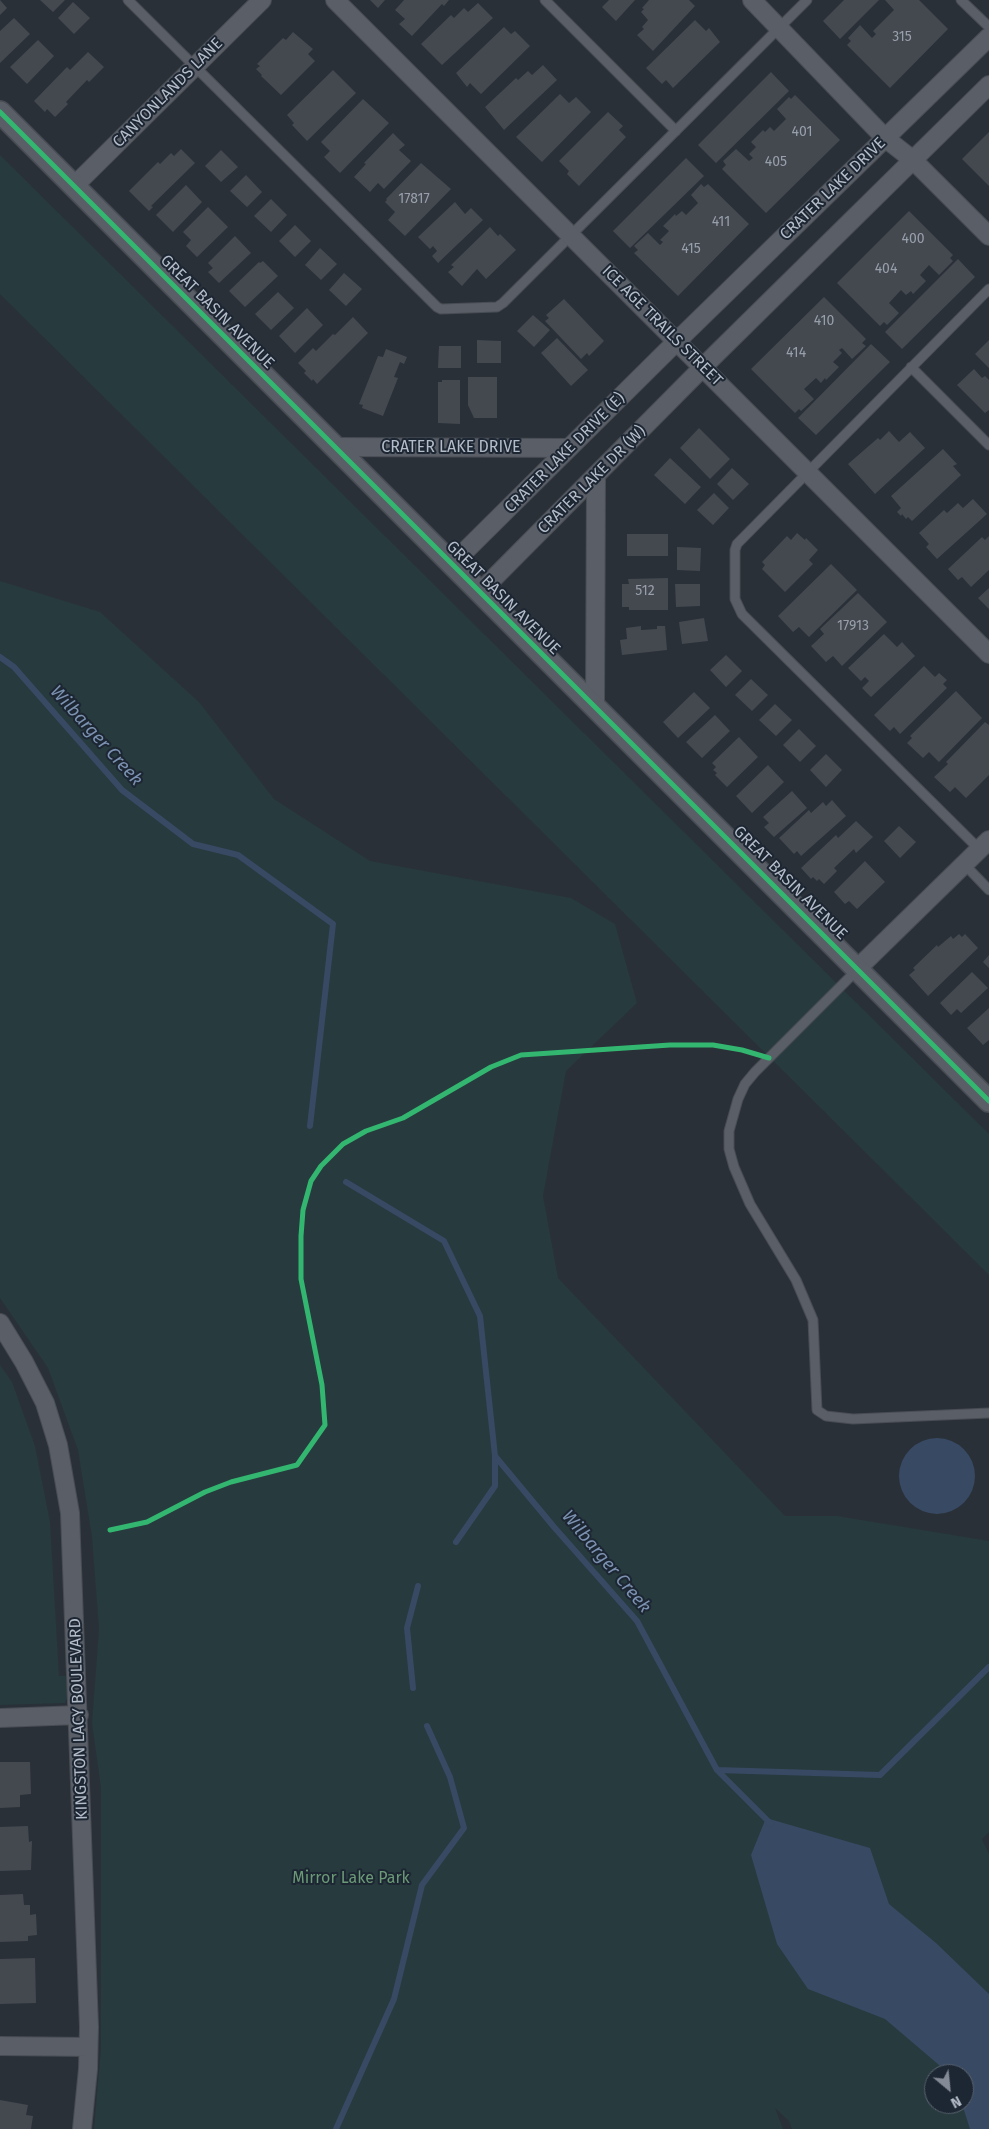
<!DOCTYPE html>
<html>
<head>
<meta charset="utf-8">
<style>
  body { margin:0 }
  #map { position:relative; width:989px; height:2129px; overflow:hidden; background:#2a3038; font-family:"Fira Sans",sans-serif }
  canvas { display:block }
  .north { position:absolute; left:924px; top:2064px; width:50px; height:50px; box-sizing:border-box; background:#1d2633; border:1px solid #59626f; border-radius:50%; rotate:152deg; font-size:14px; font-weight:700; line-height:20px; text-align:center; color:#b4bcc9 }
  .north::after { content:''; display:block; margin:auto; width:18px; height:22px; background:#848b96; clip-path:polygon(50% 0,100% 100%,50% 72%,0 100%) }
</style>
</head>
<body>
<div id="map">
<canvas width="989" height="2129"></canvas>
<div class="north">N</div>
</div>
<script>
const ctx = document.querySelector('canvas').getContext('2d');
ctx.lineJoin = 'round';
function fillPath(path, color) { ctx.fillStyle = color; ctx.fill(path, 'evenodd'); }
const toPath = rows => new Path2D(rows.map(r => 'M' + r).join(''));
function strokePath(path, color, width, dash) { ctx.strokeStyle = color; ctx.lineWidth = width; ctx.lineCap = dash ? 'butt' : 'round'; ctx.setLineDash(dash || []); ctx.stroke(path); }
function label(font, color, halo, rows, align = 'center') {
  ctx.font = font + ' "Fira Sans",sans-serif'; ctx.lineWidth = 4; ctx.setLineDash([]); ctx.textBaseline = 'middle'; ctx.strokeStyle = halo; ctx.fillStyle = color; for (const [text, x, y, turn = 0] of rows) {
    ctx.save(); ctx.translate(x, y); ctx.rotate((+turn || 0) * Math.PI / 180); ctx.textAlign = isNaN(turn) ? turn : align; if (halo) ctx.strokeText(text, 0, 0); ctx.fillText(text, 0, 0); ctx.restore();
  }
}
const green = toPath([
  [0,155,989,1134,989,1275,0,294],
  [0,581,100,612,199,702,274,799,370,861,571,898,615,924,637,1003,566,1071,543,1196,558,1278,785,1516,837,1516,989,1541,989,1832,982,1839,989,1854,989,2129,792,2129,789,2121,775,2108,783,2129,94,2129,101,2048,101,1788,92,1723,99,1629,92,1537,78,1450,48,1368,0,1298],
  [934,2074,964,2074,964,2104,934,2104],
  [0,1365,12,1382,35,1446,50,1522,59,1676,66,1676,68,1696,65,1703,0,1705]
]);
const water = toPath([
  '899 1476a38 38 0 1 1 76 0a38 38 0 1 1-76 0Z',
  [766,1818,870,1848,889,1904,936,1943,989,1994,989,2129,970,2129,962,2104,964,2104,964,2074,944,2074,939,2065,885,2019,808,1989,777,1944,751,1855]
]);
const stream = toPath([
  [0,657,14,667,122,790,193,844,238,855,333,924,310,1126],
  [346,1182,444,1241,480,1316,495,1456,495,1486,456,1542],
  [495,1456,554,1527,637,1621,717,1770,880,1775,989,1667],
  [413,1688,407,1628,418,1586],
  [717,1770,771,1824],
  [336,2129,394,1999,422,1885,464,1828,450,1777,427,1726]
]);
const building = toPath([
  [0,0,7,8,0,15],
  [40,0,65,0,53,12],
  [370,0,385,0,378,8],
  [404,0,449,0,444,6,442,4,412,36,399,24,405,19,395,10],
  [609,0,635,0,616,21,602,7],
  [649,0,689,0,695,6,653,51,637,35,644,29,642,27,648,20,641,12,644,9,642,8],
  [844,0,879,0,840,39,823,21],
  [885,0,919,0,948,29,890,88,847,45,851,41,848,38,860,25,872,38,876,34,873,31,894,10],
  [73,2,90,18,74,34,58,18],
  [478,3,493,18,442,65,421,44,451,15,454,18,464,8,468,12],
  [14,18,30,34,0,63,0,31],
  [695,20,706,31,709,28,720,42,673,88,666,80,662,84,646,68],
  [504,27,511,34,515,31,530,46,481,94,470,83,467,87,456,73],
  [293,32,313,49,308,54,315,61,281,95,261,76,262,75,256,69,260,66,257,64,283,38,286,40],
  [38,40,54,56,27,84,10,67],
  [88,52,104,67,89,82,87,80,66,102,68,104,55,117,47,109,45,112,34,101,67,67,70,70],
  [543,65,557,80,504,130,485,107,516,78,518,80,528,71,532,75],
  [333,70,356,93,307,141,292,125,294,123,287,115],
  [771,72,789,91,716,163,698,145],
  [560,94,569,103,576,97,591,112,542,162,516,137],
  [795,95,840,140,766,213,722,169,726,165,723,161,736,149,749,161,753,158,749,154,756,147,751,142,763,130,765,132,770,127,774,131,786,119,777,109,789,97,791,99],
  [363,99,389,123,340,173,324,157,330,151,321,142],
  [608,112,623,126,619,130,626,137,579,186,567,174,569,171,559,161],
  [989,132,989,186,962,159],
  [393,133,405,145,399,150,411,161,384,189,378,183,370,192,354,177,366,164,364,163],
  [181,149,195,163,151,206,153,207,149,211,129,191,158,162,160,164,171,153,174,156],
  [221,150,238,167,221,182,205,166],
  [686,158,704,176,630,248,613,231],
  [421,163,451,189,405,236,388,220,395,212,385,202,387,200,386,199],
  [246,175,262,192,247,207,230,191],
  [701,184,704,187,708,184,749,224,678,296,634,253,638,250,634,246,648,233,660,245,663,242,660,240,669,231,663,226,675,214,676,216,682,211,686,215,698,203,691,195],
  [186,185,202,202,173,232,156,215],
  [271,199,287,215,271,232,254,216],
  [455,202,465,214,471,208,483,220,438,263,432,256,437,251,433,246,430,249,418,237],
  [208,207,228,227,197,257,186,246,191,240,183,232],
  [909,211,953,255,950,258,953,261,939,275,929,265,920,275,926,281,913,294,911,291,906,295,901,290,889,303,899,313,887,325,884,322,880,326,837,283],
  [295,225,311,241,295,257,279,241],
  [490,227,498,236,500,234,516,250,486,279,477,269,462,286,448,272,454,267,451,265],
  [235,236,251,253,219,283,208,272,213,268,208,263],
  [320,248,337,264,321,280,305,265],
  [958,259,975,277,902,349,885,332],
  [263,261,278,276,245,307,229,291,259,262,260,263],
  [344,273,362,289,346,306,329,290],
  [278,292,294,308,271,330,255,314],
  [824,297,866,339,862,343,866,346,852,359,842,348,839,350,842,353,833,362,839,367,826,380,825,378,821,383,816,378,804,389,814,399,801,411,799,409,795,413,751,369],
  [564,299,604,341,589,356,587,353,581,359,545,321,549,318,546,315],
  [307,308,323,325,295,353,279,336],
  [533,315,550,330,534,347,517,331],
  [353,317,368,333,317,384,313,379,312,381,304,373,306,371,298,363,313,348,316,351,333,334,335,335],
  [557,338,588,370,571,386,541,353],
  [477,340,501,341,501,363,477,363],
  [989,340,989,368,975,354],
  [871,344,890,362,816,435,798,418],
  [439,346,461,346,461,368,438,368],
  [386,349,407,357,404,364,400,362,394,377,398,378,383,416,362,408,363,405,359,404,378,356,383,357],
  [974,369,982,378,985,376,989,380,989,410,985,413,957,385],
  [468,377,497,377,497,418,474,418,468,405],
  [442,380,460,380,460,424,438,423,438,382,442,382],
  [699,428,730,459,710,479,680,448],
  [889,431,899,442,910,432,925,448,875,494,848,464,878,438,880,440],
  [943,449,957,464,953,466,961,475,912,521,908,517,906,519,902,514,901,516,897,512,901,508,891,496],
  [670,458,701,487,685,504,654,475],
  [732,468,749,484,733,500,717,484],
  [714,493,729,508,713,525,697,510],
  [973,499,987,514,937,559,926,547,929,544,919,533,944,510,947,513,958,503,963,508],
  [797,533,805,540,806,538,818,550,809,560,813,564,785,592,762,569,765,565,762,562,787,536,791,540],
  [627,534,668,534,668,556,627,556],
  [989,536,989,570,971,587,962,577,958,580,948,569,982,537,985,540],
  [677,547,701,548,700,571,677,570],
  [831,564,857,590,809,637,799,627,793,632,778,616],
  [668,578,668,610,629,610,629,607,622,607,622,584,629,584,628,579],
  [675,584,700,584,700,606,676,607],
  [989,588,989,609,978,598],
  [858,593,887,622,842,666,833,656,826,662,811,646,824,634,820,629],
  [704,618,708,641,682,644,679,622],
  [641,626,641,630,657,629,657,626,665,626,667,650,622,655,620,640,627,639,626,628],
  [884,634,897,647,902,642,915,656,871,697,862,688,869,681,865,677,861,681,848,668],
  [726,655,742,671,726,687,710,670],
  [924,666,935,677,939,673,947,680,943,684,947,688,900,734,894,727,890,731,874,715],
  [751,679,768,695,752,711,735,695],
  [956,691,982,718,939,762,929,752,923,758,907,743,912,738,910,736],
  [694,692,710,708,678,738,663,722],
  [775,704,792,720,776,736,759,720],
  [715,715,730,731,702,758,686,742],
  [985,722,989,725,989,775,966,798,955,787,950,792,934,777,948,764,946,762],
  [799,729,816,746,800,762,783,745],
  [739,737,758,757,727,787,715,775,717,773,713,770,716,767,712,763],
  [826,754,842,770,826,787,810,770],
  [768,765,784,782,752,813,736,796],
  [792,791,807,808,774,837,764,827,769,823,763,817],
  [832,800,846,816,801,856,797,851,794,854,779,838,809,810,811,813,823,802,826,806],
  [856,821,873,837,856,853,854,849,834,868,837,871,824,884,819,879,817,881,813,877,811,879,801,868,836,835,838,838],
  [899,826,916,842,900,858,884,841],
  [865,861,885,882,857,909,849,901,845,904,834,892],
  [959,934,962,937,965,934,978,948,928,996,909,975,915,970,913,968,937,945,938,947,951,936,953,939],
  [989,955,989,968,983,962],
  [972,972,988,988,961,1013,957,1009,951,1015,940,1003],
  [989,1008,989,1040,983,1045,967,1028],
  [0,1762,30,1762,31,1794,20,1795,20,1807,0,1808],
  [28,1826,29,1842,32,1841,31,1870,0,1871,0,1827],
  [23,1894,24,1905,30,1905,30,1915,36,1914,37,1935,28,1936,28,1941,0,1942,0,1895],
  [35,1958,36,2003,0,2004,0,1959],
  [0,2100,28,2105,26,2115,33,2116,31,2129,0,2129]
]);
const service = toPath([
  [128,0,437,307,441,309,497,307,503,303,807,0],
  [545,0,676,131],
  [961,0,989,27],
  [911,367,989,445],
  [979,849,742,614,735,599,735,550,737,544,989,289],
  [964,864,989,890],
  [858,969,755,1072,745,1084,738,1099,729,1131,729,1149,734,1167,750,1204,796,1280,813,1320,817,1410,826,1416,853,1419,989,1413]
]);
const minor = toPath([
  [335,0,989,654],
  [752,0,885,138,913,160,989,236],
  [74,186,262,0],
  [334,447,569,448],
  [452,564,677,341,989,37],
  [480,592,715,355,989,85],
  [595,707,596,476],
  [858,968,989,840],
  [0,1323,24,1362,45,1403,58,1445,70,1513,89,2027,88,2069,82,2129],
  [0,1718,79,1715],
  [0,2046,88,2047]
]);
const tertiary = toPath([
  [0,112,989,1101]
]);
const cycleway = toPath([
  [0,112,989,1101],
  [110,1530,147,1522,205,1492,231,1482,297,1465,325,1425,322,1385,301,1279,301,1236,303,1210,311,1181,321,1166,343,1144,366,1131,403,1118,491,1067,521,1055,670,1045,713,1045,742,1050,769,1058]
]);
const numberNames = [
  ["315",902,37],
  ["401",802,132],
  ["405",776,162],
  ["17817",414,199],
  ["411",721,222],
  ["400",913,239],
  ["415",691,249],
  ["404",886,269],
  ["410",824,321],
  ["414",796,353],
  ["512",645,591],
  ["17913",853,626]
];
const streetNames = [
  ["CANYONLANDS LANE",168,93,-45],
  ["CRATER LAKE DRIVE",833,189,-44],
  ["GREAT BASIN AVENUE",217,312,45],
  ["ICE AGE TRAILS STREET",662,326,45],
  ["CRATER LAKE DRIVE",451,448],
  ["CRATER LAKE DRIVE (E)",565,453,-45],
  ["CRATER LAKE DR (W)",592,480,-45],
  ["GREAT BASIN AVENUE",503,598,45],
  ["GREAT BASIN AVENUE",790,883,45],
  ["KINGSTON LACY BOULEVARD",79,1719,-92]
];
const parkNames = [
  ["Mirror Lake Park",351,1879]
];
const waterNames = [
  ["Wilbarger Creek",96,736,48],
  ["Wilbarger Creek",606,1562,50]
];
fillPath(green, '#273a3e');
fillPath(water, '#384963');
strokePath(stream, '#384963', 6);
fillPath(building, '#444950');
strokePath(service, '#484c53', 11);
strokePath(minor, '#484c53', 20);
strokePath(tertiary, '#484c53', 24);
strokePath(service, '#5a5e66', 9);
strokePath(minor, '#5a5e66', 18);
strokePath(tertiary, '#5a5e66', 21);
strokePath(cycleway, '#33b770', 5);
label('14px', '#989fab', null, numberNames);
label('16px', '#b4bcc9', '#1d2633', streetNames);
label('16px', '#6b9a76', '#1d2633', parkNames);
label('italic 18px', '#7c92b1', '#1d2633', waterNames);
</script>
</body>
</html>
